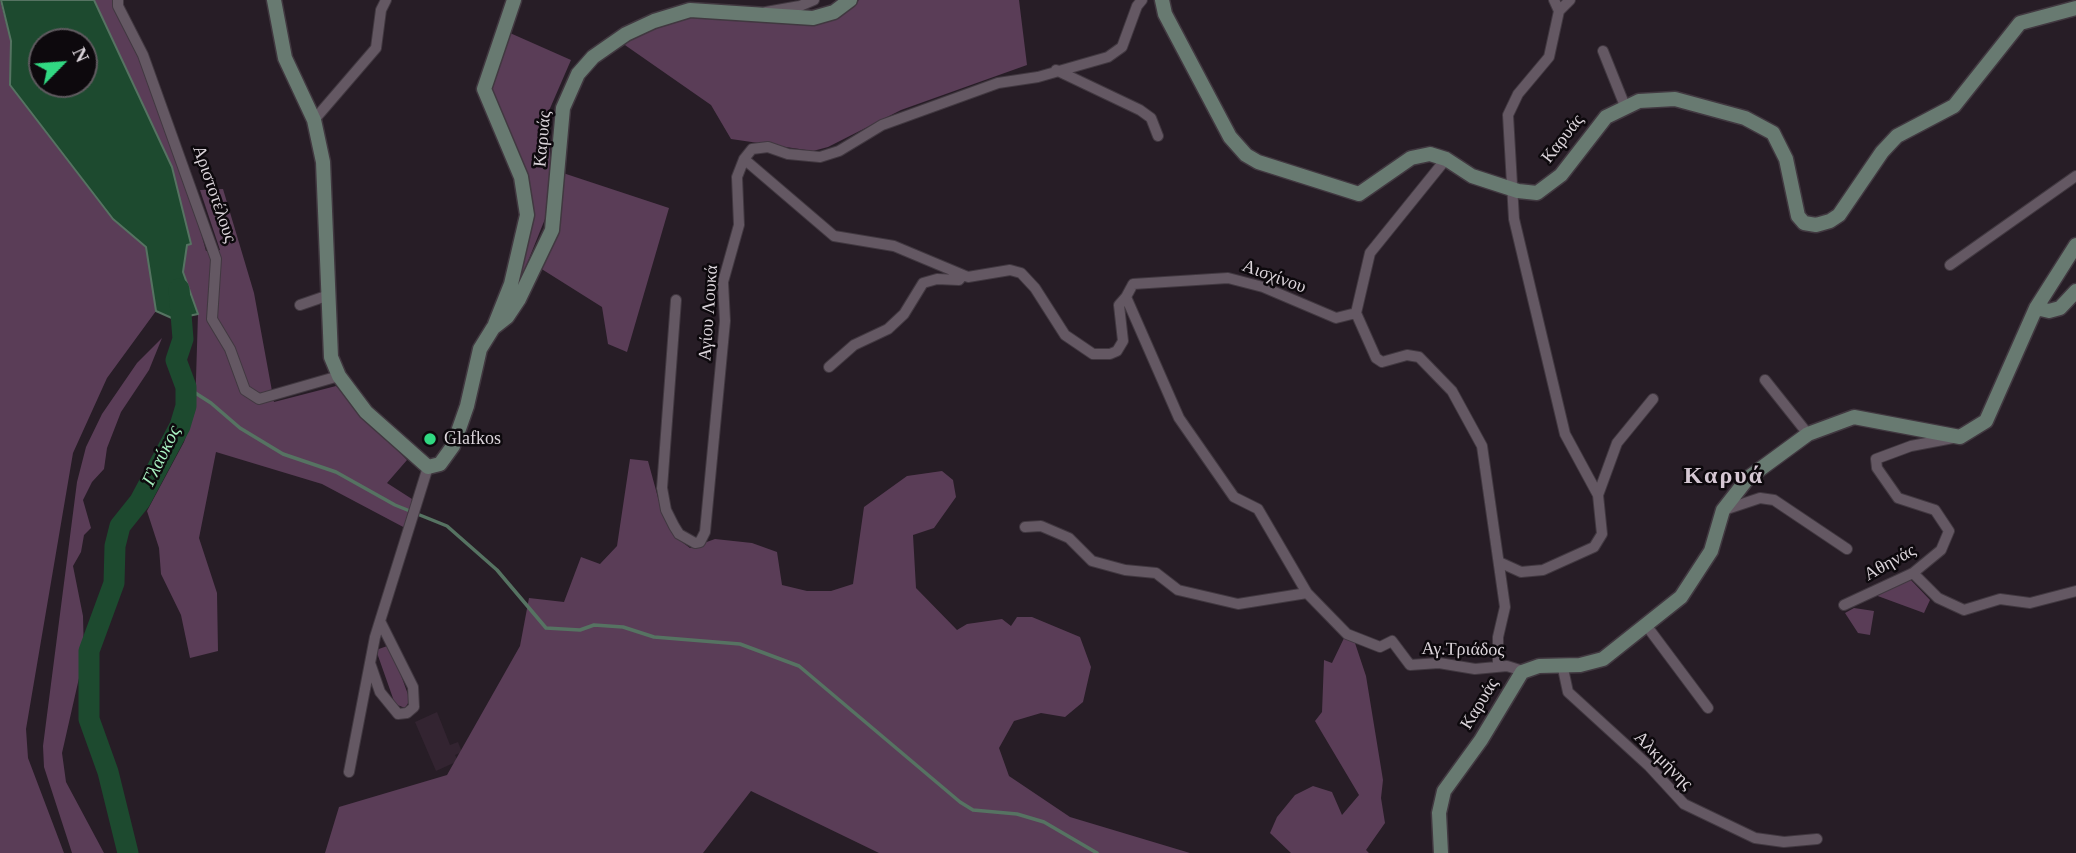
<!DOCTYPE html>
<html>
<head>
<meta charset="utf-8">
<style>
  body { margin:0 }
  #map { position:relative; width:2076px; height:853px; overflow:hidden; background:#271d26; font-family:"Times New Roman",serif }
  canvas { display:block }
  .north { position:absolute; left:28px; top:28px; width:70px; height:70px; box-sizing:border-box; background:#0d090d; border:2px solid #5f5a5f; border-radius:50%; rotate:65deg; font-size:19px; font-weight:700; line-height:28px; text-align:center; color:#dbd4da }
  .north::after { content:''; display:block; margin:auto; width:24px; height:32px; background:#31d882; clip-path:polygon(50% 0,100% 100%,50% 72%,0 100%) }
</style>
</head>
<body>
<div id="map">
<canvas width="2076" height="853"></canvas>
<div class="north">N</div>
</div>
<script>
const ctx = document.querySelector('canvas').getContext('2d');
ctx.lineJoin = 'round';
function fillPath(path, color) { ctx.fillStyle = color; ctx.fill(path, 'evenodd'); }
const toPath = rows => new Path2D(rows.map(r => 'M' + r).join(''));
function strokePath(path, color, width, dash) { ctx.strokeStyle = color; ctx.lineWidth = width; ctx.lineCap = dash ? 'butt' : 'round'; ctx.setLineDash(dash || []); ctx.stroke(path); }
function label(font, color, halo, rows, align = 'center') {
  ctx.font = font + ' "Times New Roman",serif'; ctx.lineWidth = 5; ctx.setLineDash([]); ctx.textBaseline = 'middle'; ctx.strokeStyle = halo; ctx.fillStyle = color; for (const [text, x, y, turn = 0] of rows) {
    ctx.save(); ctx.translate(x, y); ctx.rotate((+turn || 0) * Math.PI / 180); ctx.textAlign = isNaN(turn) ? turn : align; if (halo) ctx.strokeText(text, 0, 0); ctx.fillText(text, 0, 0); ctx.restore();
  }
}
const built = toPath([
  [437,712,450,745,458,742,462,752,455,755,458,761,436,771,415,722]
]);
const green = toPath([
  [0,0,11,41,10,85,113,219,146,247,156,311,107,378,73,453,26,729,28,758,64,853,0,853],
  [94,0,112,0,140,58,189,190,206,251,220,250,200,190,223,189,254,293,274,402,336,386,407,460,387,483,412,499,407,529,322,484,216,452,199,538,217,593,218,651,190,658,181,615,161,574,159,548,147,511,184,442,195,411,198,314,183,272,187,245,191,244,172,167],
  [859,0,1019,0,1027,65,901,110,828,147,813,151,731,139,711,105,622,43,656,26,693,14,812,25,829,21],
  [510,33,571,60,548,113,551,169,545,219,518,286,515,284,532,218,495,103,492,85],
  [560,172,669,208,627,352,608,344,602,307,540,268],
  [162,338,149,370,121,412,107,448,104,469,92,482,83,500,91,528,84,535,81,552,73,566,83,616,84,656,62,753,66,782,104,853,72,853,44,767,43,746,77,482,86,447,102,414,137,363],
  [630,459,648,461,663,516,678,539,690,548,715,539,752,543,777,552,782,585,807,591,831,591,853,584,864,507,907,476,942,471,953,480,956,497,934,528,913,535,916,588,957,630,967,624,1002,619,1011,626,1017,617,1032,617,1080,637,1091,667,1083,702,1065,717,1041,713,1014,721,999,748,1009,776,1070,817,1190,853,879,853,751,791,703,853,325,853,339,807,447,775,520,646,529,598,564,602,581,557,600,564,617,546],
  [1909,578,1930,600,1924,613,1875,595],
  [1854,608,1874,611,1870,635,1858,633,1845,613],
  [1345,636,1354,640,1366,676,1383,780,1381,798,1385,823,1366,850,1369,853,1291,853,1270,833,1277,817,1295,795,1313,786,1332,792,1342,815,1359,795,1315,721,1322,712,1324,660,1332,663],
  [390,645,410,700,405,708,395,704,376,650]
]);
const water = toPath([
  [1,0,94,0,172,167,191,244,187,245,183,272,198,314,174,319,156,311,146,247,113,219,10,85,11,41,1,0],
  [42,42,84,42,84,84,42,84,42,42]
]);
const stream = toPath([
  [186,387,211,403,240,428,283,454,336,472,395,505,447,526,497,570,546,628,580,630,594,625,623,627,654,637,740,644,799,666,960,802,973,810,1017,814,1044,822,1097,853]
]);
const river = toPath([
  [128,853,108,772,89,719,89,651,114,583,115,546,120,526,140,501,180,426,186,406,186,387,176,360,183,339,179,289]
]);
const street = toPath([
  [118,0,118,6,143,55,216,259,212,319,230,349,245,390,259,399,339,376],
  [1559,11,1570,0],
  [766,12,800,6,814,0],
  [1603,51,1625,106],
  [1056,70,1140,110,1151,118,1158,136],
  [314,120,376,48,381,10,386,0],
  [744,159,834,236,894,246,968,277,1010,270,1021,273,1035,288,1065,335,1093,354,1110,354,1117,351,1123,341,1119,305,1126,297],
  [1446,159,1370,253,1356,313,1336,318,1263,287,1228,278,1133,284,1126,297,1179,418,1234,497,1258,509,1307,593,1347,634,1380,647,1392,641,1410,665,1439,663,1475,669,1507,666,1523,671],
  [1950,265,2076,176],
  [676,300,662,488,666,510,674,526,679,534,695,543,700,542,705,532,725,321,723,282,739,225,737,177,744,159,752,149,768,147,788,154,820,157,839,151,882,125,998,83,1038,77,1108,57,1122,47,1137,6,1142,0],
  [300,305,329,295],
  [1356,313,1376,358,1382,362,1407,355,1419,357,1452,391,1482,446,1505,607,1498,637,1498,667],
  [829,367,854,345,888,329,904,314,923,283,937,279,959,280,963,275],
  [1765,380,1808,434],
  [1598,495,1617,443,1653,399],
  [1724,510,1760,498,1774,500,1847,549],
  [1025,527,1041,526,1069,538,1092,561,1125,570,1156,573,1178,590,1238,604,1307,593],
  [1499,562,1521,572,1543,570,1594,547,1602,534,1598,495,1565,434,1514,219,1508,115,1518,94,1549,57,1559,11,1554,0],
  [1913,573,1938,598,1964,610,2000,599,2030,603,2076,591],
  [1844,605,1913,573,1941,550,1949,531,1935,510,1898,498,1877,468,1876,459,1911,446,1953,438],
  [1646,625,1708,708],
  [370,663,380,692,398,714,407,713,414,707,413,687,380,621],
  [1562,664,1568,692,1649,766,1684,804,1755,838,1784,842,1817,839],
  [349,772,375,637,428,467]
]);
const secondary = toPath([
  [274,0,285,58,314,120,323,162,331,357,339,376,366,412,428,467,440,464,453,446,467,406,480,349,493,328,507,317,519,299,552,230,563,108,578,74,593,57,626,34,654,21,690,10,813,18,834,12,850,0],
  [1162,0,1165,14,1230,137,1246,155,1258,162,1359,194,1411,158,1430,154,1446,159,1472,176,1518,191,1537,193,1561,175,1606,117,1639,101,1675,99,1745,118,1773,133,1786,159,1798,216,1804,223,1816,225,1830,221,1839,215,1882,152,1897,136,1954,106,2020,23,2076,8],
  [2036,308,2049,311,2060,308,2076,291],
  [495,324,511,284,527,215,521,177,484,89,514,0],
  [1441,853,1439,813,1444,791,1481,740,1522,672,1539,666,1580,665,1603,659,1681,597,1711,551,1723,510,1748,478,1808,434,1854,417,1960,437,1986,421,2036,308,2076,245]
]);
const markers = [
  [430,439,7,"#31d882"]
];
const streetNames = [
  ["Καρυάς",543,139,-85],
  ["Καρυάς",1563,139,-52],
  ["Αριστοτέλους",214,194,71],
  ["Αισχίνου",1274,277,20],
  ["Αγίου Λουκά",709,313,-86],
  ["Αθηνάς",1890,563,-29],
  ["Αγ.Τριάδος",1463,650,1],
  ["Καρυάς",1480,704,-59],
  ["Αλκμήνης",1663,761,45]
];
const poiNames = [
  ["Glafkos",444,439]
];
const waterNames = [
  ["Γλαύκος",162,456,-64]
];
const districtNames = [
  ["Καρυά",1724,477]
];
fillPath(built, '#332431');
fillPath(green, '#5a3d57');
fillPath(water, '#1d4a2f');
strokePath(water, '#567362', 2);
strokePath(stream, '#567362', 3.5);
strokePath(river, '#1d4a2f', 21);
strokePath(street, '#413840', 12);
strokePath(secondary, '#413840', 17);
strokePath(street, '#645863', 10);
strokePath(secondary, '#687a71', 14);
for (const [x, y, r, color] of markers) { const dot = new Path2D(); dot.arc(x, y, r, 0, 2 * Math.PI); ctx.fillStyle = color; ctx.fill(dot); strokePath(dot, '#0d090d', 2.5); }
label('18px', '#dbd4da', '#0d090d', streetNames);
label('18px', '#dbd4da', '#0d090d', poiNames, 'left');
label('italic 19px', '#a8f1c1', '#0d090d', waterNames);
ctx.letterSpacing = '2px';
label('bold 24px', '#d5c7d3', '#0d090d', districtNames);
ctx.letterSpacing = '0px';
</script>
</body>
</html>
